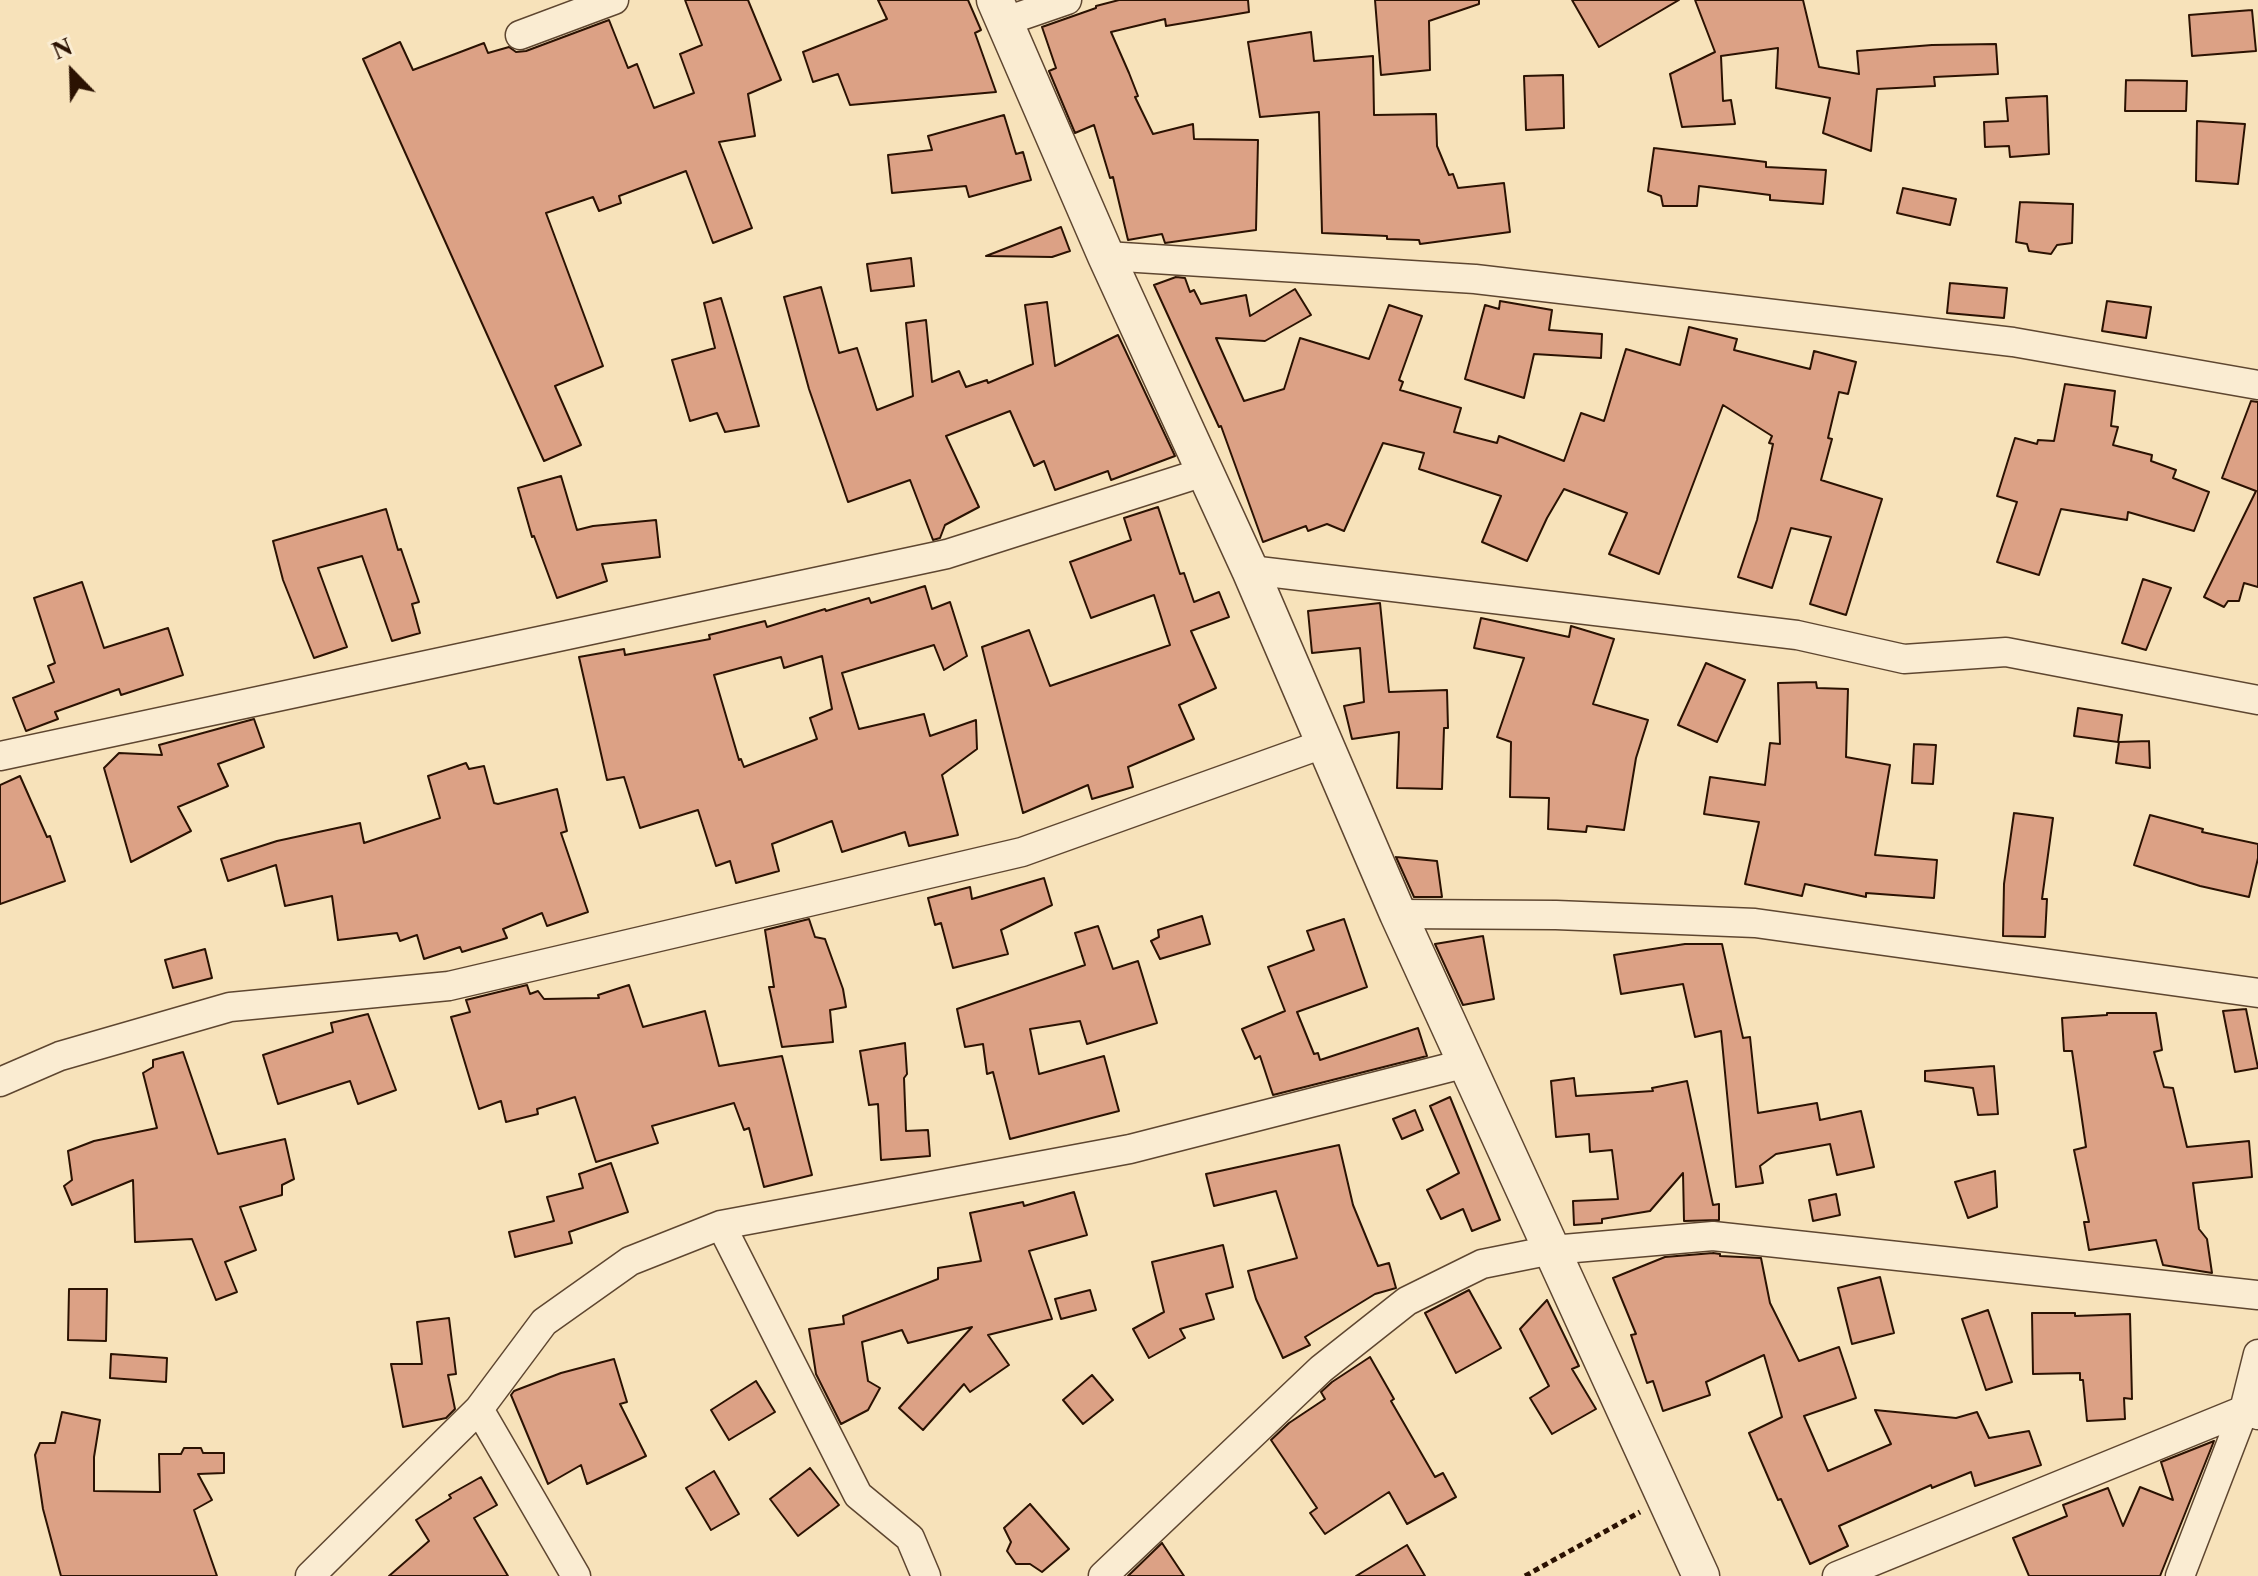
<!DOCTYPE html>
<html>
<head>
<meta charset="utf-8">
<style>
  body { margin:0 }
  #map { position:relative; width:2258px; height:1576px; overflow:hidden; background:#f7e2ba; font-family:"Libre Caslon Text",serif }
  canvas { display:block }
  .north { position:absolute; left:32px; top:32px; width:80px; height:80px; -webkit-text-stroke:6px #faecd2; paint-order:stroke; rotate:337deg; font-size:22px; font-weight:700; line-height:32px; text-align:center; color:#2b1202 }
  .north::after { content:''; display:block; margin:auto; width:28px; height:36px; background:#2b1202; clip-path:polygon(50% 0,100% 100%,50% 72%,0 100%) }
</style>
</head>
<body>
<div id="map">
<canvas width="2258" height="1576"></canvas>
<div class="north">N</div>
</div>
<script>
const ctx = document.querySelector('canvas').getContext('2d');
ctx.lineJoin = 'round';
function fillPath(path, color) { ctx.fillStyle = color; ctx.fill(path, 'evenodd'); }
const toPath = rows => new Path2D(rows.map(r => 'M' + r).join(''));
function strokePath(path, color, width, dash) { ctx.strokeStyle = color; ctx.lineWidth = width; ctx.lineCap = dash ? 'butt' : 'round'; ctx.setLineDash(dash || []); ctx.stroke(path); }
const building = toPath([
  [685,0,748,0,781,80,748,94,755,136,719,142,752,228,713,243,686,171,619,196,621,203,599,211,593,197,546,213,603,366,555,386,581,445,544,461,363,59,400,42,413,70,484,43,488,53,509,47,516,52,526,51,609,20,628,68,637,64,654,108,694,93,680,54,702,45,685,0],
  [878,0,968,0,981,30,975,33,996,92,850,105,838,74,813,82,803,52,887,19,878,0],
  [1119,0,1248,0,1249,12,1166,26,1165,19,1111,32,1129,73,1138,96,1135,97,1153,134,1193,124,1194,139,1258,140,1256,230,1165,243,1162,234,1128,240,1113,177,1110,178,1094,125,1075,133,1049,71,1056,68,1042,27,1096,8,1096,6,1119,0],
  [1375,0,1479,0,1479,4,1429,21,1430,70,1381,75,1375,0],
  [1572,0,1679,0,1599,47,1572,0],
  [1695,0,1803,0,1819,67,1859,74,1857,51,1932,45,1996,44,1998,74,1934,77,1935,86,1877,89,1871,151,1823,133,1830,98,1776,88,1778,48,1721,56,1723,101,1731,100,1735,124,1682,127,1670,74,1715,52,1695,0],
  [2252,10,2256,51,2192,56,2189,15,2252,10],
  [1311,32,1314,61,1373,56,1374,115,1436,114,1437,146,1449,175,1453,174,1458,188,1504,183,1510,232,1420,244,1419,240,1387,239,1387,236,1322,233,1319,112,1260,117,1248,42,1311,32],
  [1563,75,1564,128,1526,130,1524,76,1563,75],
  [2126,80,2187,81,2186,111,2125,111,2126,80],
  [2047,96,2049,154,2010,157,2009,146,1985,147,1984,122,2008,121,2006,98,2047,96],
  [1004,115,1016,154,1023,152,1031,180,969,197,966,186,892,193,888,155,932,150,928,136,1004,115],
  [2197,121,2245,124,2238,184,2196,181,2197,121],
  [1654,148,1766,162,1766,167,1826,170,1823,204,1770,200,1770,195,1699,186,1697,206,1663,206,1661,196,1648,191,1654,148],
  [1903,188,1956,199,1950,225,1897,213,1903,188],
  [2020,202,2073,204,2072,243,2057,245,2051,254,2029,251,2027,244,2016,242,2020,202],
  [1061,227,1070,251,1052,257,986,256,1061,227],
  [911,258,914,286,871,291,867,264,911,258],
  [1176,277,1185,278,1190,292,1194,290,1201,304,1246,295,1250,316,1295,289,1311,315,1265,341,1216,338,1244,401,1284,389,1300,338,1369,359,1389,305,1422,316,1399,380,1403,382,1400,390,1461,408,1454,432,1497,443,1499,436,1564,461,1581,413,1604,421,1626,349,1680,365,1689,327,1737,339,1734,350,1810,369,1814,351,1856,362,1848,394,1839,392,1828,438,1832,439,1821,480,1882,499,1846,615,1810,604,1831,537,1791,528,1772,588,1738,577,1757,520,1773,444,1769,443,1772,436,1723,405,1659,574,1609,554,1627,513,1564,489,1547,518,1527,561,1482,542,1501,496,1419,469,1424,453,1383,443,1344,531,1327,524,1308,531,1306,526,1263,542,1221,426,1219,427,1154,285,1176,277],
  [1950,283,2007,288,2004,318,1947,313,1950,283],
  [821,287,839,353,857,348,877,410,913,396,906,323,926,320,932,382,959,371,966,387,987,380,988,383,1033,364,1025,305,1047,302,1055,366,1118,335,1175,456,1111,480,1108,471,1055,490,1044,461,1034,466,1010,411,946,436,979,507,945,525,940,538,933,540,910,480,848,502,809,389,784,297,821,287],
  [721,298,759,426,725,432,717,413,690,421,672,360,715,348,704,303,721,298],
  [1500,301,1552,310,1549,330,1602,334,1601,358,1534,354,1524,398,1465,379,1485,305,1499,309,1500,301],
  [2107,301,2151,307,2146,338,2102,331,2107,301],
  [2065,384,2115,391,2111,426,2118,427,2113,445,2152,455,2151,461,2176,470,2173,478,2209,492,2194,531,2128,512,2127,520,2061,509,2039,575,1997,562,2017,502,1997,496,2015,438,2037,444,2038,440,2054,441,2065,384],
  [2251,401,2258,402,2258,587,2244,583,2239,601,2228,601,2224,607,2204,597,2256,491,2222,478,2251,401],
  [561,476,577,530,593,526,656,520,660,557,602,564,607,581,557,598,534,536,532,537,518,488,561,476],
  [1158,507,1180,574,1184,573,1194,602,1219,592,1229,617,1191,631,1216,688,1179,705,1194,739,1128,767,1133,787,1092,799,1088,785,1023,813,982,647,1029,630,1050,686,1170,645,1154,595,1091,618,1070,562,1131,540,1124,518,1158,507],
  [386,509,398,550,401,549,419,602,412,604,420,633,392,641,362,556,318,568,347,647,314,658,283,580,273,541,386,509],
  [2143,579,2171,588,2146,650,2122,643,2143,579],
  [82,582,104,648,168,628,183,675,121,695,119,689,55,712,58,719,26,731,13,698,54,682,48,666,55,663,34,598,82,582],
  [925,586,932,609,950,602,967,656,944,670,934,645,842,673,859,729,924,714,930,736,976,720,977,749,942,775,958,835,909,846,905,832,842,852,832,821,772,844,779,871,736,883,730,861,716,866,698,810,640,828,624,777,607,780,579,657,624,649,625,655,710,639,709,635,765,621,767,627,825,609,826,611,869,598,871,603,925,586],
  [822,656,832,709,810,718,817,739,744,767,741,759,739,760,714,675,781,657,784,668,822,656],
  [1380,603,1389,692,1447,690,1448,728,1444,728,1442,789,1397,788,1399,732,1352,739,1344,706,1364,702,1360,648,1312,653,1308,611,1380,603],
  [1481,618,1569,637,1571,626,1614,639,1593,704,1648,720,1636,758,1624,830,1587,826,1586,832,1548,829,1549,798,1510,797,1511,742,1497,737,1524,658,1474,648,1481,618],
  [1706,663,1745,680,1717,742,1678,725,1706,663],
  [1816,682,1817,688,1848,689,1846,757,1890,765,1875,855,1937,860,1934,898,1866,893,1866,897,1805,884,1802,896,1745,884,1759,822,1704,814,1710,777,1765,785,1770,743,1780,744,1778,683,1816,682],
  [2078,708,2122,715,2118,742,2074,736,2078,708],
  [254,719,264,747,218,764,228,786,178,807,191,831,131,862,104,768,119,753,162,755,159,745,254,719],
  [2149,741,2150,768,2116,763,2119,742,2149,741],
  [1914,744,1936,745,1933,784,1912,783,1914,744],
  [466,763,469,769,484,766,494,803,498,804,557,789,567,831,561,833,588,912,547,926,542,913,503,929,507,938,462,952,460,947,424,959,417,935,400,941,397,933,338,940,332,896,285,906,276,865,228,881,221,859,277,841,360,823,364,843,440,818,428,776,466,763],
  [20,776,47,837,50,836,65,881,0,904,0,785,20,776],
  [2014,813,2053,818,2042,899,2047,899,2045,937,2003,936,2004,884,2014,813],
  [2150,815,2203,829,2202,832,2258,844,2258,858,2249,897,2200,886,2134,865,2150,815],
  [1396,857,1437,861,1442,897,1414,897,1396,857],
  [1044,878,1052,905,1001,930,1008,954,953,968,941,923,935,925,928,898,970,887,972,899,1044,878],
  [1202,916,1210,944,1160,959,1151,941,1159,937,1158,930,1202,916],
  [809,919,815,937,825,939,843,989,846,1007,830,1010,833,1042,782,1047,769,987,774,987,765,930,809,919],
  [1344,919,1367,987,1297,1012,1314,1054,1318,1053,1320,1060,1418,1028,1427,1056,1273,1095,1260,1056,1255,1059,1242,1029,1285,1011,1268,967,1314,950,1307,931,1344,919],
  [1098,926,1113,969,1138,961,1157,1023,1087,1044,1080,1021,1030,1029,1039,1074,1104,1056,1119,1111,1010,1139,993,1072,987,1074,983,1044,965,1047,957,1009,1085,965,1075,933,1098,926],
  [1483,936,1494,999,1463,1005,1435,944,1483,936],
  [1685,944,1722,944,1743,1038,1750,1037,1758,1113,1817,1103,1820,1120,1861,1111,1874,1167,1837,1175,1830,1144,1776,1154,1760,1166,1763,1183,1736,1187,1721,1031,1695,1037,1683,984,1621,994,1614,955,1685,944],
  [205,949,212,978,173,988,165,960,205,949],
  [527,985,530,994,538,991,544,999,599,998,598,995,629,985,643,1027,705,1011,719,1066,782,1056,812,1175,764,1187,749,1128,744,1130,734,1103,652,1126,658,1143,596,1162,575,1097,537,1109,538,1114,506,1122,501,1101,479,1109,451,1017,470,1012,466,1000,527,985],
  [2246,1009,2258,1068,2235,1072,2223,1011,2246,1009],
  [2107,1013,2156,1013,2162,1050,2154,1052,2164,1087,2173,1088,2187,1147,2249,1141,2252,1177,2193,1183,2199,1229,2207,1239,2212,1273,2163,1265,2156,1240,2089,1250,2084,1222,2089,1222,2074,1150,2086,1147,2072,1051,2064,1051,2062,1018,2107,1015,2107,1013],
  [368,1014,396,1090,358,1104,350,1081,278,1104,263,1055,333,1032,331,1023,368,1014],
  [905,1043,907,1074,904,1078,906,1131,928,1130,930,1156,881,1160,878,1104,869,1105,860,1051,905,1043],
  [183,1052,218,1154,285,1139,294,1179,282,1185,282,1195,240,1207,256,1250,225,1262,237,1292,216,1300,192,1239,135,1242,133,1180,72,1205,64,1186,72,1180,68,1151,94,1141,157,1128,143,1073,153,1067,153,1060,183,1052],
  [1994,1066,1998,1114,1978,1115,1973,1088,1925,1081,1925,1071,1994,1066],
  [1574,1078,1576,1096,1653,1091,1652,1088,1687,1081,1713,1205,1719,1204,1719,1220,1684,1221,1683,1173,1650,1211,1602,1219,1602,1223,1574,1225,1573,1201,1618,1199,1612,1150,1590,1152,1589,1134,1556,1137,1551,1081,1574,1078],
  [1450,1097,1500,1220,1472,1231,1463,1209,1441,1219,1427,1190,1459,1173,1430,1106,1450,1097],
  [1415,1110,1423,1130,1402,1139,1393,1119,1415,1110],
  [1339,1145,1353,1205,1378,1266,1389,1263,1396,1288,1375,1294,1305,1337,1310,1345,1283,1358,1256,1299,1248,1271,1297,1258,1276,1191,1214,1206,1206,1174,1339,1145],
  [611,1163,628,1212,569,1232,572,1243,515,1257,509,1232,554,1221,547,1197,583,1188,579,1174,611,1163],
  [1995,1171,1997,1207,1968,1218,1955,1182,1995,1171],
  [1074,1192,1087,1235,1029,1251,1052,1319,988,1335,1009,1365,970,1392,964,1384,923,1430,899,1408,972,1327,908,1343,902,1330,862,1342,868,1381,880,1388,868,1410,841,1424,816,1374,809,1329,844,1324,843,1316,938,1279,938,1268,981,1261,970,1213,1023,1202,1024,1206,1074,1192],
  [1836,1194,1840,1215,1813,1221,1809,1200,1836,1194],
  [1223,1245,1233,1287,1206,1294,1214,1319,1180,1329,1185,1338,1149,1358,1133,1329,1164,1312,1152,1262,1223,1245],
  [1713,1253,1720,1254,1720,1256,1761,1258,1770,1303,1799,1361,1839,1347,1856,1398,1804,1416,1828,1471,1891,1444,1875,1410,1956,1418,1977,1412,1989,1438,2029,1431,2041,1465,1975,1486,1971,1472,1932,1488,1931,1485,1839,1526,1848,1546,1810,1564,1781,1499,1778,1500,1749,1433,1782,1417,1764,1355,1706,1382,1710,1395,1663,1411,1653,1381,1647,1383,1631,1335,1636,1334,1613,1278,1665,1257,1713,1253],
  [1880,1277,1894,1333,1852,1344,1838,1288,1880,1277],
  [69,1289,107,1289,106,1341,68,1340,69,1289],
  [1090,1290,1096,1310,1061,1319,1055,1299,1090,1290],
  [1469,1290,1501,1348,1456,1373,1425,1313,1469,1290],
  [1547,1300,1579,1366,1572,1369,1596,1409,1552,1434,1530,1398,1549,1386,1520,1329,1547,1300],
  [1988,1310,2012,1382,1986,1390,1962,1319,1988,1310],
  [2032,1313,2075,1313,2075,1316,2130,1314,2132,1399,2124,1398,2125,1419,2087,1421,2083,1380,2080,1380,2080,1373,2033,1374,2032,1313],
  [449,1318,456,1374,448,1375,455,1409,446,1418,403,1427,391,1364,422,1364,417,1322,449,1318],
  [111,1354,167,1358,166,1382,110,1378,111,1354],
  [1370,1357,1394,1399,1391,1401,1435,1477,1443,1473,1456,1497,1407,1524,1389,1492,1325,1534,1310,1513,1317,1508,1271,1440,1289,1423,1325,1399,1321,1392,1332,1382,1370,1357],
  [614,1359,627,1402,620,1404,646,1456,587,1484,581,1465,548,1484,511,1395,514,1391,561,1373,614,1359],
  [1092,1375,1113,1400,1083,1424,1063,1400,1092,1375],
  [756,1381,775,1412,729,1440,711,1410,756,1381],
  [62,1412,100,1420,94,1457,94,1491,160,1492,159,1454,181,1454,184,1448,201,1448,203,1453,224,1453,224,1473,198,1474,212,1500,194,1510,217,1576,61,1576,43,1509,35,1455,40,1443,55,1443,62,1412],
  [2214,1441,2160,1576,2029,1576,2013,1538,2067,1516,2063,1505,2108,1488,2123,1526,2140,1487,2173,1500,2161,1462,2214,1441],
  [810,1468,839,1505,798,1536,770,1499,810,1468],
  [714,1471,739,1514,711,1530,686,1488,714,1471],
  [481,1477,497,1505,474,1518,508,1576,389,1576,429,1541,416,1520,451,1498,449,1495,481,1477],
  [1030,1504,1069,1549,1042,1572,1030,1564,1016,1564,1007,1551,1011,1542,1004,1528,1030,1504],
  [1162,1543,1184,1576,1128,1576,1162,1543],
  [1407,1545,1425,1576,1356,1576,1407,1545]
]);
const path = toPath([
  [1525,1576,1640,1512]
]);
const minor = toPath([
  [1006,21,1067,0],
  [520,35,614,0],
  [1106,256,1475,279,2013,342,2258,385],
  [1250,570,1797,635,1904,659,2006,652,2258,700],
  [0,756,947,554,1204,472],
  [1398,914,1556,915,1755,923,2258,993],
  [0,1082,60,1056,230,1007,449,986,1022,852,1323,744],
  [721,1225,858,1495,910,1538,926,1576],
  [479,1409,576,1576],
  [310,1576,479,1409,544,1322,630,1261,721,1225,1130,1149,1467,1063],
  [1103,1576,1321,1369,1407,1301,1482,1264,1552,1250,1713,1236,2258,1295],
  [1837,1576,2244,1410,2258,1415],
  [2180,1576,2244,1410,2258,1354]
]);
const tertiary = toPath([
  [995,0,1106,256,1250,570,1398,914,1701,1576]
]);
fillPath(building, '#dca185');
strokePath(building, '#2b1202', 2);
strokePath(minor, '#5e4630', 31);
strokePath(tertiary, '#5e4630', 39);
strokePath(path, '#2b1202', 5, [6, 4]);
strokePath(minor, '#faecd2', 28);
strokePath(tertiary, '#faecd2', 36);
</script>
</body>
</html>
